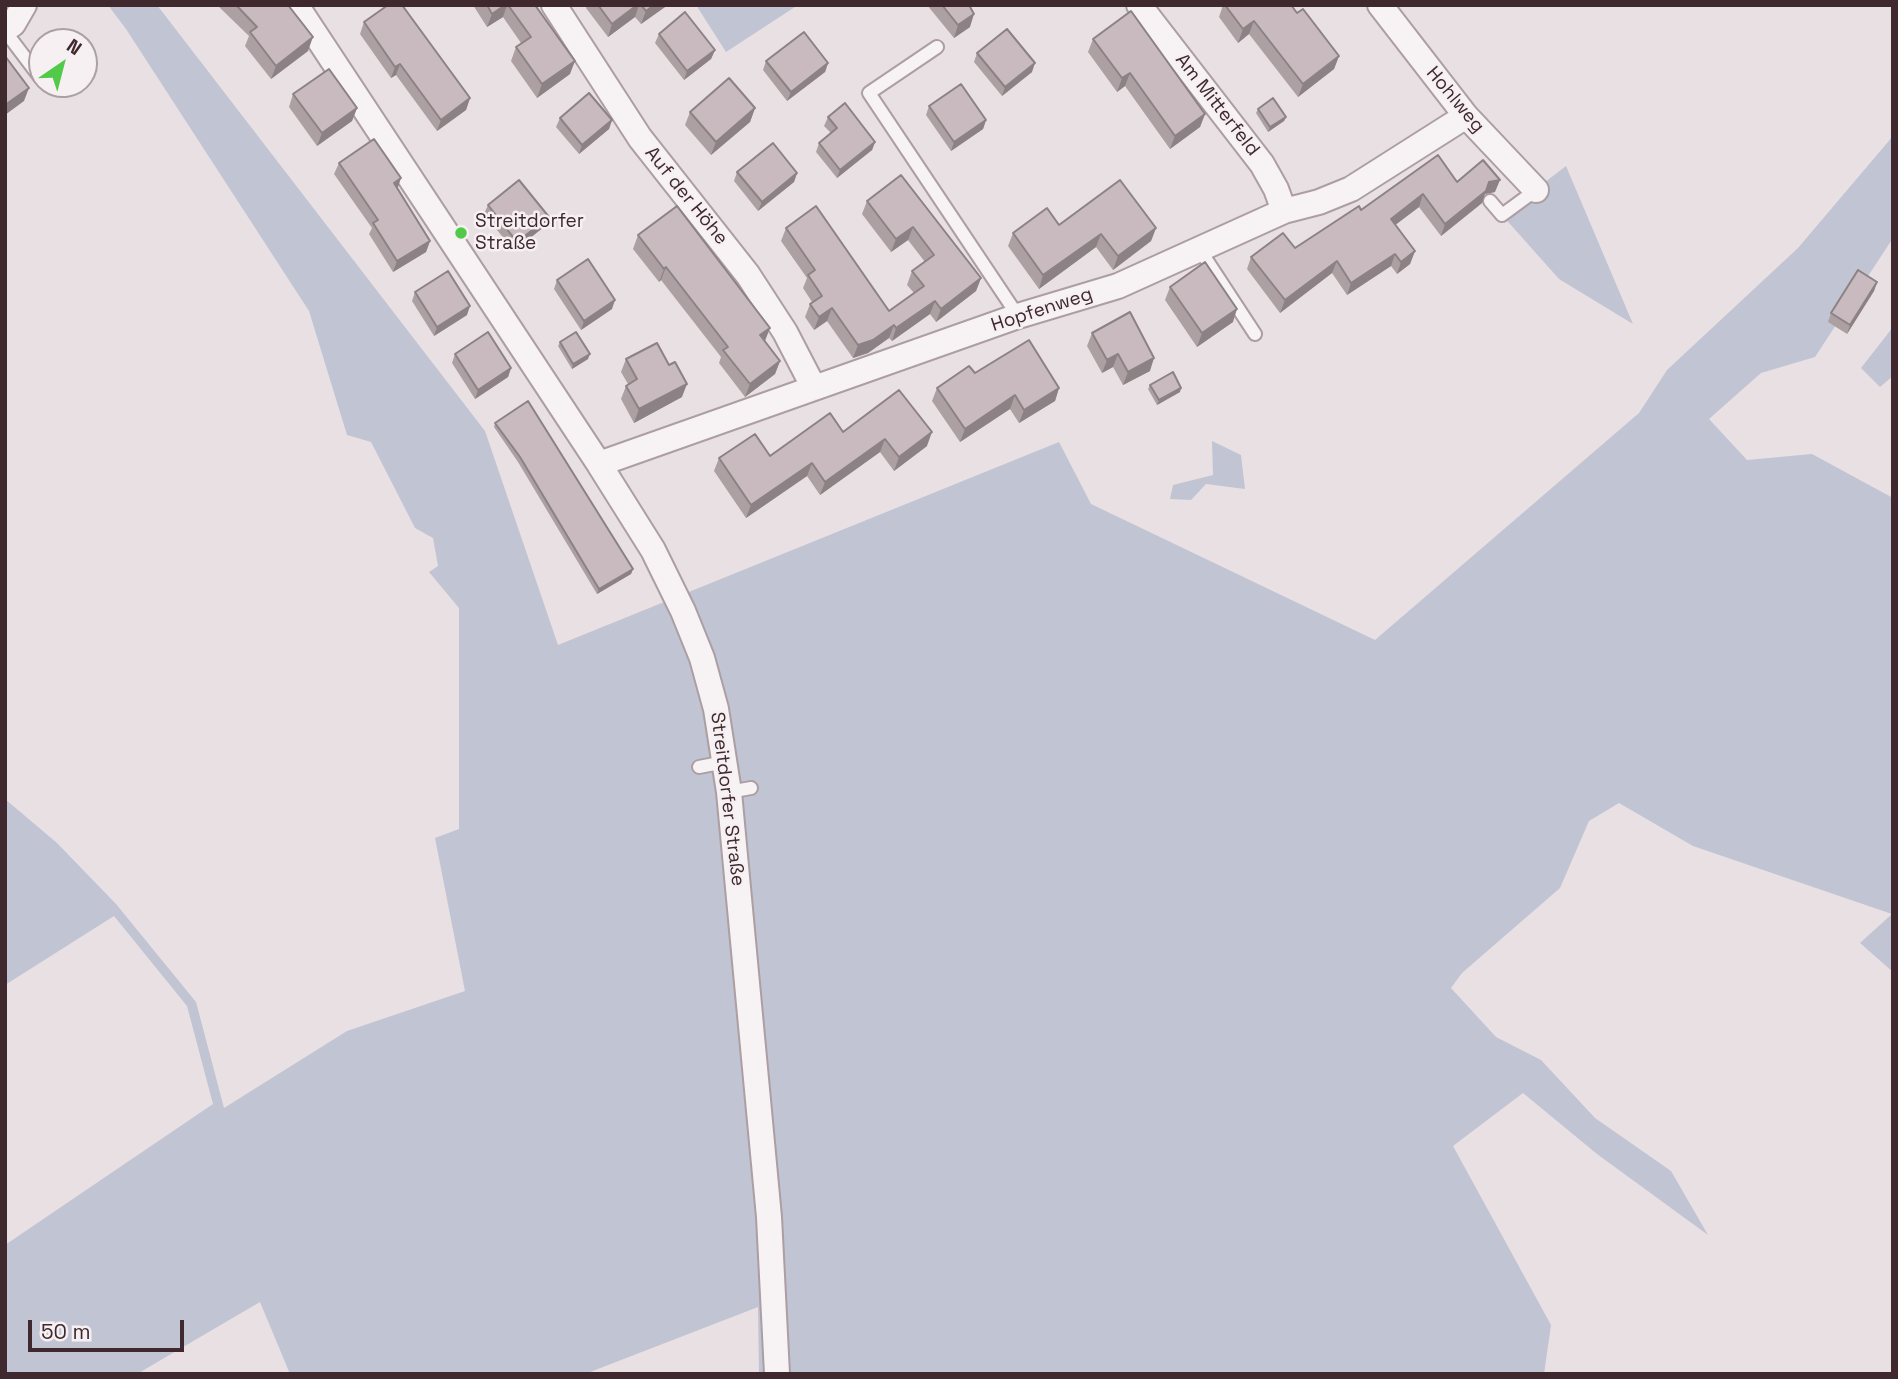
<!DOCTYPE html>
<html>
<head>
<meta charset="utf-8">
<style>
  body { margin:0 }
  #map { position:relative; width:1898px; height:1379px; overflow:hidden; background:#e9e0e3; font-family:"Space Grotesk",sans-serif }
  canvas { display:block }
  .frame { position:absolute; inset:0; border:7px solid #3f292f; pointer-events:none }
  .north { position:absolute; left:28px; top:28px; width:70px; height:70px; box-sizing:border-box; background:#f6f0f2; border:2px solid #ada0a4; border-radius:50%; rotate:35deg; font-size:19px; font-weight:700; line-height:28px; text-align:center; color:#3f292f }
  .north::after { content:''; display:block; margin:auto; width:24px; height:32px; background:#51ca49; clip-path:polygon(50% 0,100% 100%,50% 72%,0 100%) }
  .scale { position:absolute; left:28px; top:1320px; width:156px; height:32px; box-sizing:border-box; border:4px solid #3f292f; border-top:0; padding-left:9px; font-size:21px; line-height:24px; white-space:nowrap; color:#3f292f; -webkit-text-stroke:5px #f6f0f2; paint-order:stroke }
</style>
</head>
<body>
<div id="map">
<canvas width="1898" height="1379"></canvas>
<div class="frame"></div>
<div class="north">N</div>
<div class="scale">50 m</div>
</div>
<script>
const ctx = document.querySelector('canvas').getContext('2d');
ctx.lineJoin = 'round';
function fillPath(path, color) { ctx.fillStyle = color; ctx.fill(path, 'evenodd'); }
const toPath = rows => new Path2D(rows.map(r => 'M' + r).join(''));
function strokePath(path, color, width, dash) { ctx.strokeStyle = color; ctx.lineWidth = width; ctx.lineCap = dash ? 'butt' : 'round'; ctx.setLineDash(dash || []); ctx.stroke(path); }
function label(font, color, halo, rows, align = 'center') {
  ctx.font = font + ' "Space Grotesk",sans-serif'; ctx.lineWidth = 5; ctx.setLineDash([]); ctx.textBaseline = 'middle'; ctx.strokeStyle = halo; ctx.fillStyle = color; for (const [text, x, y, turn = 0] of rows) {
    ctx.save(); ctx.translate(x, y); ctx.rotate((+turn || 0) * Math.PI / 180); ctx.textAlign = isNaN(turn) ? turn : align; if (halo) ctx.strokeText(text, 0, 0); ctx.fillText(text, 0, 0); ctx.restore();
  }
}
const green = toPath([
  [108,5,157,5,485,431,558,645,1059,442,1091,504,1375,640,1639,413,1667,370,1798,248,1893,136,1893,238,1815,357,1761,373,1709,419,1747,460,1812,454,1893,498,1893,972,1860,943,1892,914,1693,846,1619,803,1589,821,1560,888,1462,973,1451,988,1496,1037,1541,1060,1595,1118,1671,1171,1708,1235,1597,1154,1523,1093,1453,1146,1551,1325,1544,1374,759,1374,758,1307,585,1374,290,1374,260,1302,137,1374,5,1374,5,1245,213,1104,187,1006,114,916,5,985,5,799,57,843,116,904,196,1002,224,1108,347,1031,465,991,435,838,459,829,459,608,429,572,438,566,433,538,415,528,371,442,347,435,309,311,126,29],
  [696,5,798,5,726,52],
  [1566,166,1633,324,1559,279,1502,215],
  [1893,327,1893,376,1880,387,1861,368],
  [1212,441,1241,455,1245,489,1206,484,1191,500,1170,499,1173,485,1213,475]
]);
const service = toPath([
  [5,31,39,76],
  [937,47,869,93,1018,316],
  [1490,201,1502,215,1536,190],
  [1200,250,1255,334],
  [699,767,725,762],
  [729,792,751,788]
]);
const minor = toPath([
  [296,5,599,464,653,550,683,611,702,658,716,709,729,792,769,1217,777,1374],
  [554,5,640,138,748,275,785,332,814,388],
  [1139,5,1262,164,1276,189,1284,211],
  [1380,5,1466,116,1536,190],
  [5,29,13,24,24,5],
  [599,464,1018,316,1118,286,1284,211,1319,202,1351,189,1466,116]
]);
const wall = toPath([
  [217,5,288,5,308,51,271,79,245,46,249,36],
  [473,5,535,5,570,74,537,98,511,61,516,47,521,43,503,17,487,27],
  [587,5,666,5,665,7,641,24,635,17,608,37,586,8],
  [927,5,969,5,970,27,954,38],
  [1223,5,1291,5,1297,13,1339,56,1334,69,1298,97,1249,34,1238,43,1219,17],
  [364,22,470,98,466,110,437,131,396,75,391,78,360,34],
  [659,34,715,50,711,59,684,80,655,43],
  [1093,39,1205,114,1200,127,1170,149,1125,86,1117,92,1088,52],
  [977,53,1032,72,1002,96,974,62],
  [766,61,828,63,825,72,787,101,763,70],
  [293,94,357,108,352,121,317,146,289,107],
  [929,106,986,120,983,129,951,151,926,115],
  [755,108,750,122,711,155,685,125,690,112],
  [1258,109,1286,117,1284,121,1268,132,1256,113],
  [828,117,875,142,872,150,837,178,816,152,819,143,831,133,824,126],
  [560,118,612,120,609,129,579,154,556,127],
  [339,163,397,188,430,241,426,252,393,272,369,234,372,228,334,174],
  [737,172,797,173,794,182,758,211,734,181],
  [901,175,981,278,976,291,936,322,930,314,892,341,889,338,868,353,853,358,827,321,814,330,805,317,810,304,812,302,803,288,807,278,781,241,786,228,889,311,914,293,907,285,912,271,925,262,908,240,891,252,862,214,867,201],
  [1457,182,1495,192,1485,194,1482,203,1441,236,1419,207,1395,225,1415,251,1410,264,1397,274,1391,266,1347,295,1332,273,1280,313,1247,269,1251,257,1295,248,1361,210],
  [488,205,545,226,514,251,484,214],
  [1059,225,1156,228,1151,241,1113,270,1096,247,1039,289,1008,246,1013,233],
  [638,235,765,341,780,361,775,374,745,397,719,363,721,357,661,280,659,282,633,249],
  [557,280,612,309,581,330,554,289],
  [1877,282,1874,291,1847,334,1828,322,1831,313],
  [1170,287,1233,322,1197,347,1165,300],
  [415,292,467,315,434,336,412,301],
  [1092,333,1150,371,1123,385,1113,367,1102,373,1087,346],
  [560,342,588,359,572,369,558,346],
  [455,354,511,368,508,377,475,399,452,363],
  [626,359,669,365,682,397,634,423,621,399,626,386,628,384,621,372],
  [975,373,1059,388,1055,401,1019,423,1010,409,960,442,932,401,937,388],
  [1150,385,1180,392,1157,405,1148,389],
  [495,423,633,569,631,574,597,594,518,462,494,427],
  [843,432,927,446,894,471,880,452,820,495,807,476,746,518,714,471,719,458,770,456]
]);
const shadedWall = toPath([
  [505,5,507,5,503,17,487,27,492,14],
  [637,5,639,5,635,17,608,37,612,24],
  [654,5,666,5,665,7,641,24,646,11],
  [974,14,970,27,954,38,958,25],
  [1254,21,1249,34,1238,43,1243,29],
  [313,37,308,51,271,79,276,66],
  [715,50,711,59,684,80,687,71],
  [1339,56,1334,69,1298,97,1303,84],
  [575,61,570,74,537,98,542,84],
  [828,63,825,72,787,101,791,92],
  [1035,63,1032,72,1002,96,1005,87],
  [400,64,396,75,391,78,395,67],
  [1130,73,1125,86,1117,92,1122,78],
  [29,88,24,101,5,115,5,105],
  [470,98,466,110,437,131,441,120],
  [357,108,352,121,317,146,322,133],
  [755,108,750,122,711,155,716,142],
  [1205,114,1200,127,1170,149,1175,136],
  [1286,117,1284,121,1268,132,1270,127],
  [612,120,609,129,579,154,582,145],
  [986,120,983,129,951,151,954,142],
  [875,142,872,150,837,178,840,170],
  [797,173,794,182,758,211,762,202],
  [401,178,397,190,394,183],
  [1500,180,1495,192,1485,194,1482,203,1441,236,1445,224,1489,182],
  [1423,194,1419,207,1386,232,1391,219],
  [549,217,545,226,514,251,517,242],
  [913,227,908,240,891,252,896,239],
  [1156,228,1151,241,1113,270,1118,256],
  [1101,234,1096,247,1039,289,1043,275],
  [430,241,426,252,393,272,397,261],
  [1415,251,1410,264,1397,274,1401,262],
  [1395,254,1391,266,1347,295,1351,283],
  [1337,261,1332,273,1280,313,1285,300],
  [666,267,661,280,659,282,664,269],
  [981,278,976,291,936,322,941,309],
  [1877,282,1874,291,1847,334,1850,325],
  [615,300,612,309,581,330,584,321],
  [935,301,930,314,892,341,896,328],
  [470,306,467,315,434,336,437,327],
  [832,308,827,321,814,330,819,317],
  [1237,309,1233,322,1197,347,1202,333],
  [894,325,889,338,868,353,853,358,858,345],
  [770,328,765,341,760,335],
  [590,354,588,359,572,369,573,364],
  [1118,354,1113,367,1102,373,1107,360],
  [1154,358,1150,371,1123,385,1128,372],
  [780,361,775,374,745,397,750,384],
  [511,368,508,377,475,399,478,390],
  [687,384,682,397,634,423,639,409],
  [1059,388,1055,401,1019,423,1024,410],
  [1181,388,1180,392,1157,405,1159,400],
  [1015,395,1010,409,960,442,965,429],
  [932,432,927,446,894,471,899,457],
  [885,439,880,452,820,495,825,482],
  [812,463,807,476,746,518,751,505],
  [633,569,631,574,597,594,599,589]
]);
const building = toPath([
  [236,5,288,5,313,37,276,66,250,32,257,27,236,5],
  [388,5,402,5,470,98,441,120,400,64,395,67,364,22,388,5],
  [487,5,505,5,492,14,487,5],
  [508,5,535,5,575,61,542,84,516,47,531,37,508,5],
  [598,5,637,5,612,24,598,5],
  [641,5,654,5,646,11,641,5],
  [942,5,969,5,974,14,958,25,942,5],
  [1225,5,1291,5,1297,13,1303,9,1339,56,1303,84,1254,21,1243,29,1225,5],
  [1131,11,1205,114,1175,136,1130,73,1122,78,1093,39,1131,11],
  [685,12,715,50,687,71,659,34,685,12],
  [1007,29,1035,63,1005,87,977,53,1007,29],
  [804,32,828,63,791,92,766,61,804,32],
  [5,56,29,88,5,105,5,56],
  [329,69,357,108,322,133,293,94,329,69],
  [729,78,755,108,716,142,690,112,729,78],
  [961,84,986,120,954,142,929,106,961,84],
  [589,93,612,120,582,145,560,118,589,93],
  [1273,98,1286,117,1270,127,1258,109,1273,98],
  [845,103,875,142,840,170,819,143,837,128,828,117,845,103],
  [374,139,401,178,394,183,430,241,397,261,373,223,378,220,339,163,374,139],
  [773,143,797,173,762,202,737,172,773,143],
  [1438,155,1457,182,1483,160,1500,180,1489,182,1486,191,1445,224,1423,194,1391,219,1415,251,1401,262,1395,254,1351,283,1337,261,1285,300,1251,257,1283,233,1295,248,1359,206,1361,210,1438,155],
  [901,175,981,278,941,309,935,301,896,328,894,325,873,340,858,345,832,308,819,317,810,304,822,296,808,275,815,270,786,228,816,206,889,311,924,286,912,271,934,255,913,227,896,239,867,201,901,175],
  [519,180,549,217,517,242,488,205,519,180],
  [1120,180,1156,228,1118,256,1101,234,1043,275,1013,233,1047,208,1059,225,1120,180],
  [677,206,770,328,760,335,780,361,750,384,723,350,728,347,666,267,664,269,638,235,677,206],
  [588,259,615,300,584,321,557,280,588,259],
  [1205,262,1237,309,1202,333,1170,287,1205,262],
  [1858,270,1877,282,1850,325,1831,313,1858,270],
  [448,271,470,306,437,327,415,292,448,271],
  [1130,312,1154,358,1128,372,1118,354,1107,360,1092,333,1130,312],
  [488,332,511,368,478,390,455,354,488,332],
  [576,332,590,354,573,364,560,342,576,332],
  [1029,340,1059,388,1024,410,1015,395,965,429,937,388,969,366,975,373,1029,340],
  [657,343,669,365,675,362,687,384,639,409,626,386,637,379,626,359,657,343],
  [1173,372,1181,388,1159,400,1150,385,1173,372],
  [899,390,932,432,899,457,885,439,825,482,812,463,751,505,719,458,755,434,770,456,830,413,843,432,899,390],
  [528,401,633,569,599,589,520,457,495,423,528,401]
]);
const markers = [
  [461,233,7,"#51ca49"]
];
const streetNames = [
  ["Hohlweg",1455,100,50],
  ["Am Mitterfeld",1217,105,52],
  ["Auf der Höhe",686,196,51],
  ["Hopfenweg",1042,310,-18],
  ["Streitdorfer Straße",727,799,83]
];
const poiNames = [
  ["Streitdorfer",475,222],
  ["Straße",475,244]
];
fillPath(green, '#c1c4d2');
strokePath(service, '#ac9ea2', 16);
strokePath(minor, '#ac9ea2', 28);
strokePath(service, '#f7f3f4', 12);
strokePath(minor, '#f7f3f4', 24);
fillPath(wall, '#aca0a3');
fillPath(shadedWall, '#8c8285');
fillPath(building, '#c8babe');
strokePath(building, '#8c8285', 2);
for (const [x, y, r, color] of markers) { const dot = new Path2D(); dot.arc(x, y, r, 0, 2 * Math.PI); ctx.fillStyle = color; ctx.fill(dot); strokePath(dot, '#f6f0f2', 2.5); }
label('19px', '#3f292f', '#f6f0f2', streetNames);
label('19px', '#3f292f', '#f6f0f2', poiNames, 'left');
</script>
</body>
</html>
